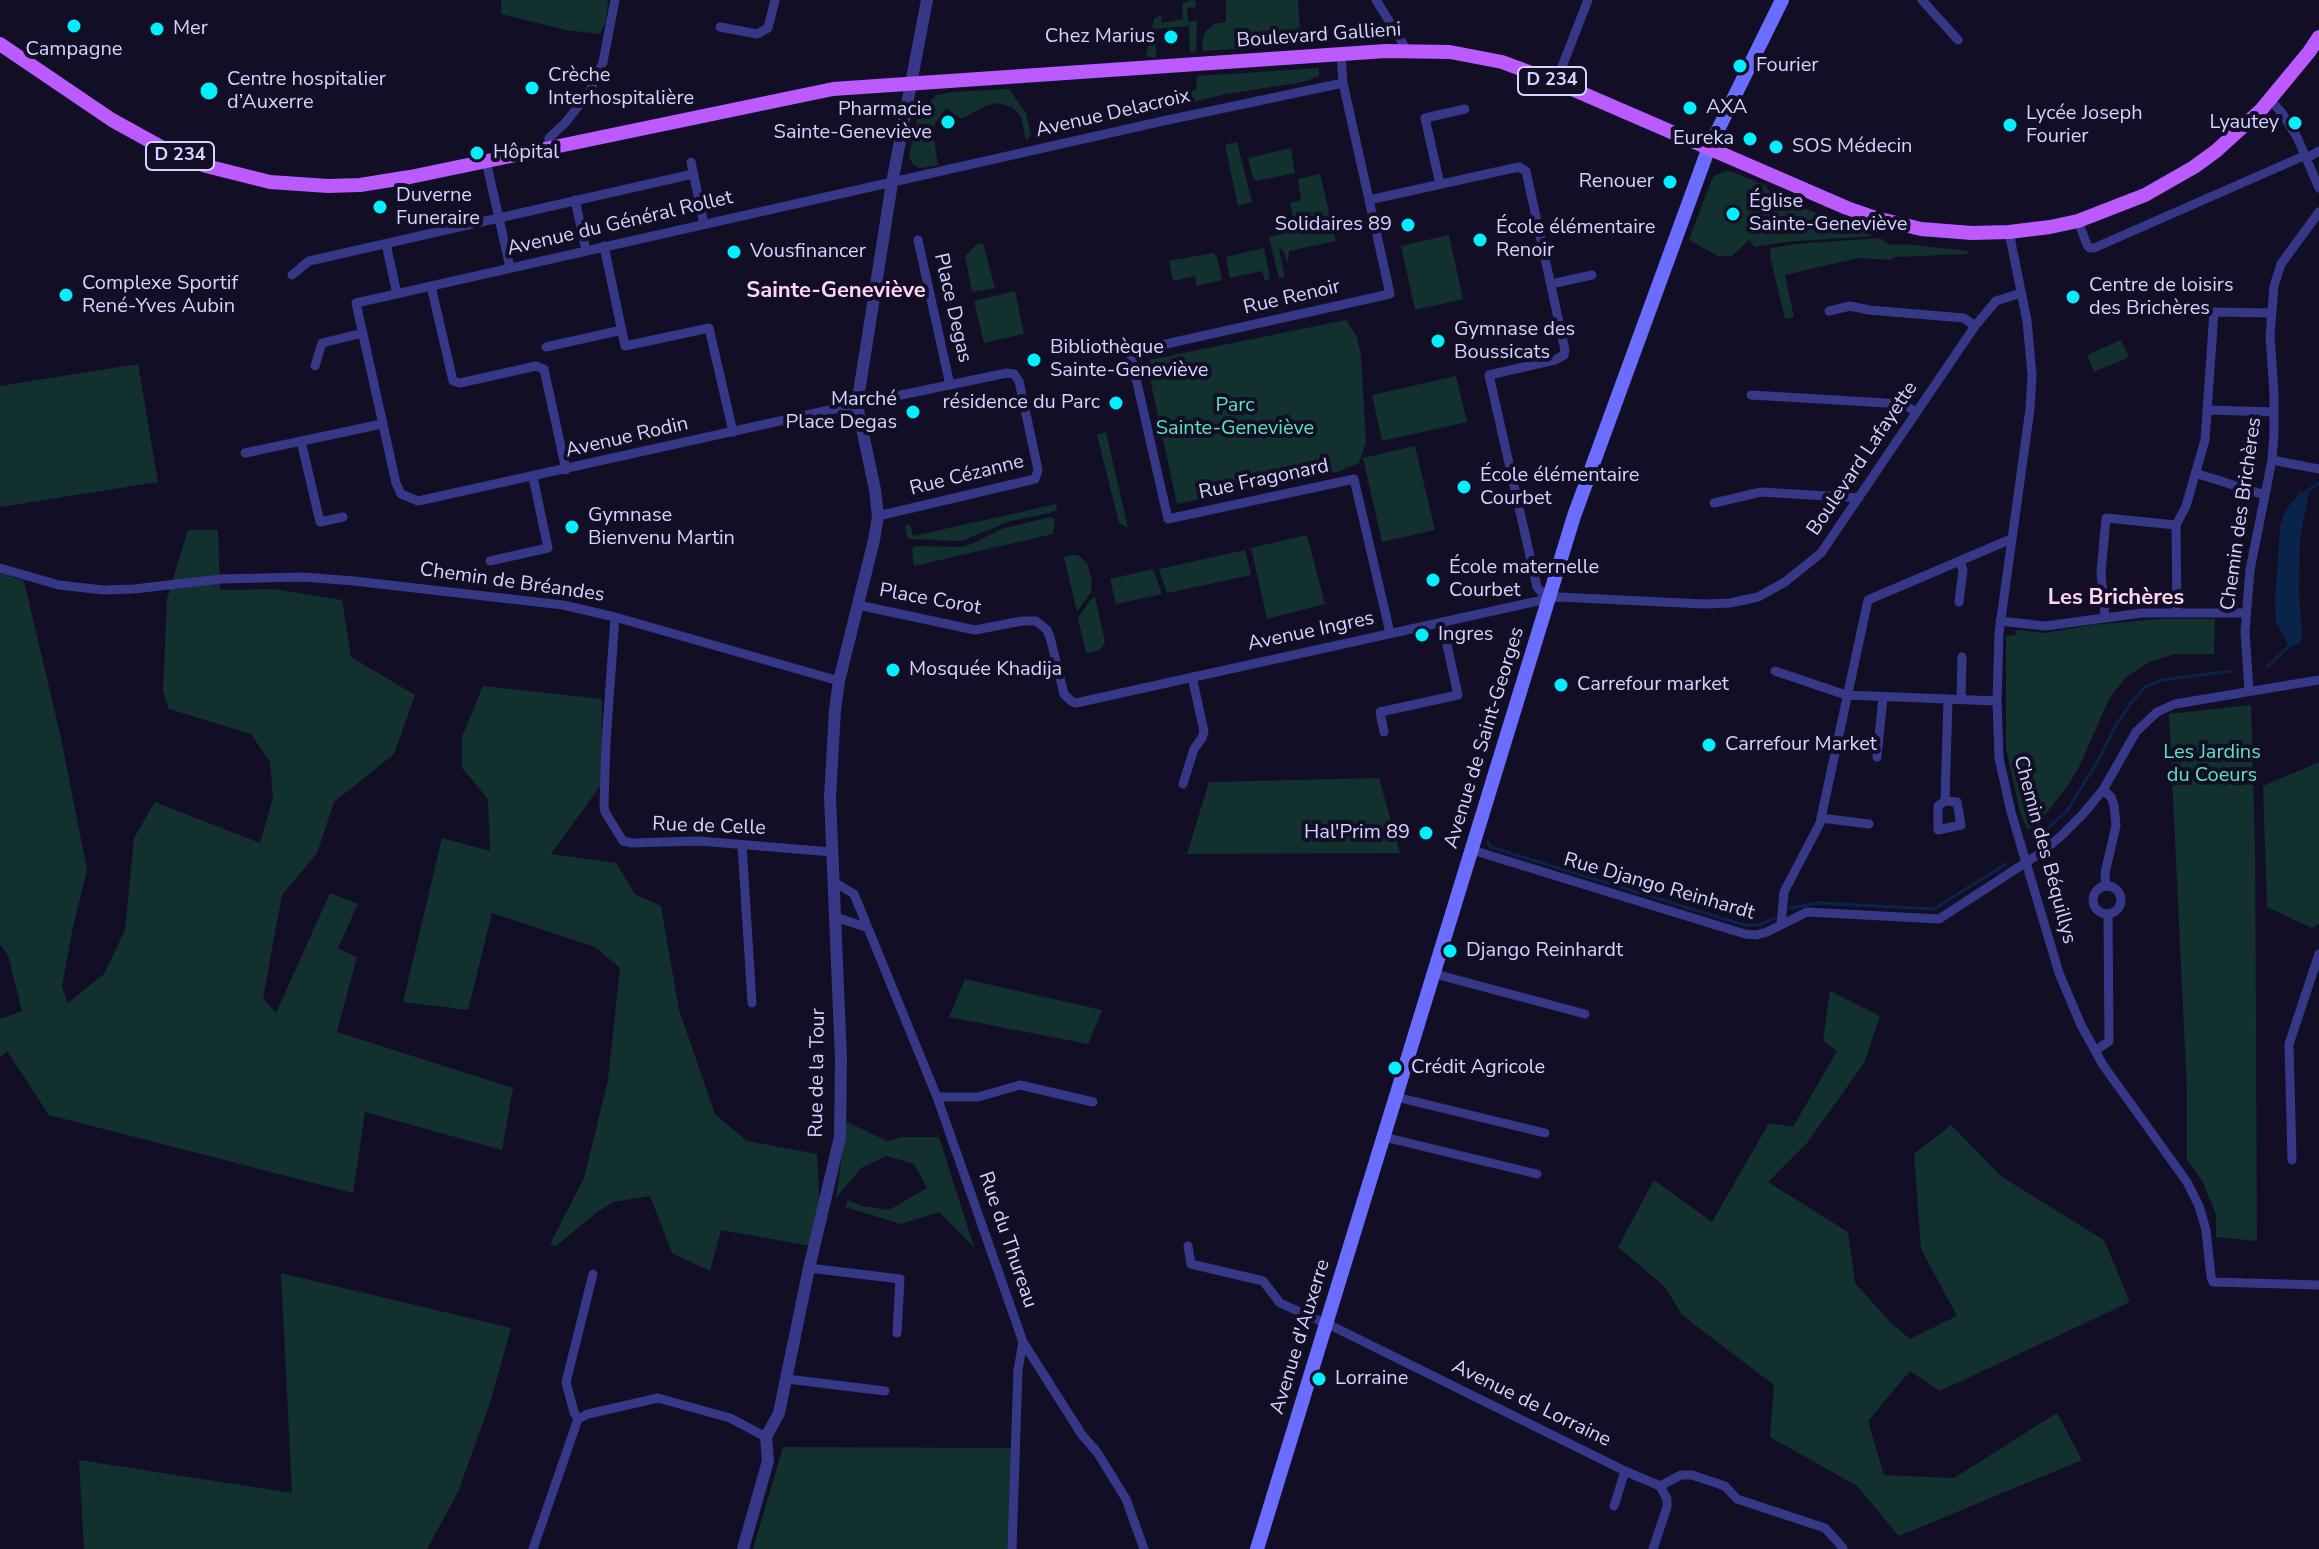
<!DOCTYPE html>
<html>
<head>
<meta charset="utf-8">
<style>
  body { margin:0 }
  canvas { display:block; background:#110e26 }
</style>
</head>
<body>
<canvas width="2319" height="1549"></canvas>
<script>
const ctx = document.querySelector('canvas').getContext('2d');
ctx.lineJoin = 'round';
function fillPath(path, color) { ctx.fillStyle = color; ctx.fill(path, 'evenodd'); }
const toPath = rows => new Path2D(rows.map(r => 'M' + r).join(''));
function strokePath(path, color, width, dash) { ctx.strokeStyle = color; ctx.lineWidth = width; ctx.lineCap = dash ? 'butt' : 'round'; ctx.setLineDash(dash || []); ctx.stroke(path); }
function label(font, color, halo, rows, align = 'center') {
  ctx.font = font + ' "Nunito Sans",sans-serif'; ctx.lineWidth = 8; ctx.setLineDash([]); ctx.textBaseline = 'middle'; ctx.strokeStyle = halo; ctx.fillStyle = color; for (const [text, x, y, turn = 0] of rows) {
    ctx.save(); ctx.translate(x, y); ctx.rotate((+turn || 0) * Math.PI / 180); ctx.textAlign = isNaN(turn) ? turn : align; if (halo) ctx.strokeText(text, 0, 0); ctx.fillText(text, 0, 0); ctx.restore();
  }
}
const green = toPath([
  [501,0,608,0,606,22,599,34,566,30,501,14],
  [1189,0,1195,0,1196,7,1187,8,1188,21,1197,21,1196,51,1190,53,1189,26,1155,29,1156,58,1146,56,1154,19,1161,15,1162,23,1183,19,1182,3,1189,2],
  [1226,0,1298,0,1301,45,1203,51,1202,41,1206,31,1214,24,1226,22],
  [1319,68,1319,76,1303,82,1226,94,1192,102,1191,91,1196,90,1197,76],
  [1009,89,1026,113,1031,135,1026,141,1021,117,1012,107,997,103,985,106,962,119,946,108,935,124,933,133,938,165,920,168,913,165,909,156,917,120,927,104,937,95,953,92],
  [1237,142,1252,202,1238,206,1225,145],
  [1291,148,1295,173,1256,181,1253,178,1248,158],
  [1728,170,1765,185,1772,195,1873,236,1785,242,1755,247,1749,240,1732,256,1718,256,1689,240,1712,179,1714,176],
  [1320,174,1336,241,1289,251,1288,263,1282,249,1279,249,1285,277,1279,278,1269,237,1296,230,1290,203,1301,200,1298,179],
  [1449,235,1463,299,1415,310,1401,246],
  [1880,238,1886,243,1893,245,1904,244,1968,251,1967,254,1894,257,1891,260,1858,258,1785,275,1794,317,1785,319,1770,256,1771,248,1796,244],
  [983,243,995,288,972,292,965,256,977,244],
  [1264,248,1270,279,1265,281,1262,271,1230,278,1226,257],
  [1213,253,1217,257,1222,280,1197,286,1195,276,1173,281,1169,261],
  [1015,291,1024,334,984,343,974,301],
  [1346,320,1357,337,1361,356,1366,442,1359,463,1337,472,1177,504,1148,370,1149,360],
  [2121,340,2129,357,2094,372,2087,355],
  [138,364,158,482,0,507,0,386],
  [1456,376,1467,422,1382,441,1372,395],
  [1106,432,1128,528,1119,523,1097,435],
  [1415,446,1435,530,1382,542,1363,458],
  [1057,504,1056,510,1050,513,1010,521,961,541,909,539,907,537,905,526,910,524,913,536],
  [1051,517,1055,519,1053,534,914,566,912,549,915,546,961,547,972,544,1001,529],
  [188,530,218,530,220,590,274,589,342,600,351,657,415,695,394,754,334,802,317,853,282,895,263,998,276,1013,330,893,358,904,338,948,357,957,337,1032,513,1088,502,1150,365,1112,353,1193,49,1115,7,1051,0,1057,0,1019,22,1011,8,955,0,945,0,573,24,581,61,738,87,870,72,931,62,987,68,1003,104,974,125,930,134,838,155,802,260,843,273,798,270,762,251,734,169,709,163,691,167,599],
  [1307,535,1325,604,1267,619,1251,548],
  [1245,550,1251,575,1167,593,1159,569],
  [1072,555,1078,555,1087,563,1092,581,1091,592,1077,612,1064,557],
  [1153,569,1162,594,1116,604,1110,579],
  [1095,597,1105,642,1100,650,1086,653,1078,618,1090,600],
  [2159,619,2215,619,2214,654,2175,654,2149,662,2125,678,2109,699,2079,767,2069,784,2036,826,2027,829,2020,812,2006,748,2006,636,2015,635,2017,630,2045,633,2092,625],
  [483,686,602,699,601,785,551,854,616,863,635,894,661,906,679,1010,715,1114,747,1141,817,1154,820,1212,811,1246,721,1230,710,1271,672,1253,650,1196,613,1202,596,1213,556,1246,550,1244,584,1178,608,1080,620,968,595,947,492,913,468,1010,403,1002,442,838,490,851,488,799,462,768,462,737],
  [2251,705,2255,844,2257,1241,2216,1237,2216,1215,2203,1182,2187,1160,2187,1091,2169,714],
  [2319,762,2319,924,2312,928,2267,907,2263,786],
  [1379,778,1400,853,1187,854,1209,782],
  [965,979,1102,1010,1088,1044,949,1017],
  [1830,991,1880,1016,1864,1063,1807,1143,1768,1182,1848,1232,1855,1283,1891,1323,1910,1339,1957,1316,1921,1249,1914,1154,1951,1125,2002,1177,2104,1240,2130,1302,1940,1391,1910,1371,1868,1421,1884,1475,1954,1478,2057,1413,2082,1460,1899,1536,1857,1486,1770,1437,1774,1385,1682,1315,1665,1287,1618,1247,1654,1180,1712,1222,1769,1123,1793,1127,1837,1051,1823,1041],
  [847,1122,887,1141,901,1137,939,1137,974,1247,939,1212,901,1224,845,1207,848,1200,862,1206,889,1210,927,1188,914,1164,887,1156,861,1168,836,1198],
  [281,1273,511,1328,490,1403,458,1492,427,1549,84,1549,79,1460,292,1493],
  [783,1447,1020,1448,1016,1549,753,1549]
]);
const water = toPath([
  [2300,492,2309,493,2300,538,2299,592,2302,635,2300,644,2289,646,2276,622,2275,601,2280,527,2285,511]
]);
const stream = toPath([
  [2304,493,2319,483],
  [2268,666,2289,646,2289,643],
  [2036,839,2067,811,2100,757,2115,727,2130,704,2145,687,2162,680,2232,671],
  [1488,842,1490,847,1744,925,1759,925,1775,918],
  [1791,908,1818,903,1934,909,2006,864]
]);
const minor = toPath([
  [1376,0,1407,50],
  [1922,0,1958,40],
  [720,27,757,34,768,28,775,0],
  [1341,54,1343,83,1390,294,1130,352,1168,519,1354,479,1390,633],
  [1556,82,1588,0],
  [2270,100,2282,113,2297,137,2319,188],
  [549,147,549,138,565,123,589,93,603,62,615,0],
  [2307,158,2319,151],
  [486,161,510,267],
  [691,162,704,224],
  [1440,184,1425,118,1465,109],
  [575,200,586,250],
  [1369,200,1514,168,1519,167,1526,171,1565,350,1564,355,1555,360,1489,375,1537,587,1547,599],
  [2078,221,2087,245,2090,248,2094,248,2306,155],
  [2009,232,2027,321,2032,375,2030,409,1999,633,1997,701,1999,758,2011,812,2059,973,2081,1025,2103,1065,2187,1182,2199,1206,2206,1230,2211,1277,2213,1282,2319,1285],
  [918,240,950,385],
  [386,244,397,294],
  [604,246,625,346,709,328,733,432],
  [292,275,309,261,693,174],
  [1551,284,1592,275],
  [431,286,453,381,460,383,536,366,544,369,566,470],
  [1829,311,1850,306,1869,310,1964,318,1975,326],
  [546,347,622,330],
  [315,366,322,343,363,333],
  [1751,395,1903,404,1916,412],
  [2207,410,2274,412],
  [301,441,320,522,343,517],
  [245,453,382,424],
  [2272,460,2319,469],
  [2195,473,2265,495],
  [1714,503,1761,492,1859,498],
  [878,516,1035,479,1038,470,1019,381,1014,374,1007,373,843,407,418,501,401,494,396,483,356,303,1163,121,1343,83],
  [2176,525,2186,506,2205,440,2214,312,2271,313],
  [2176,525,2177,612],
  [490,561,548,548,533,477],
  [0,568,59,585,103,590,134,589,221,579,303,577,354,581,563,605,615,617,839,681],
  [1959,602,1963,570,1960,561],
  [858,605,975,630,1022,621,1036,621,1047,630,1050,637,1064,694,1071,701,1076,703,1547,599,1559,597,1704,604,1730,603,1758,597,1785,582,1821,553,1975,326,1996,301,2021,293],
  [615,617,606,742,604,804,605,812,623,841,632,843,699,841,832,852],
  [2105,617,2101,573,2106,518,2176,525],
  [2000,621,2045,626,2142,613,2246,613],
  [1775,671,1846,695,1997,701],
  [2249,691,2245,632,2250,570,2272,460,2274,434,2274,393,2270,336,2274,286,2281,264,2319,212],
  [1961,699,1962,657],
  [1384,732,1380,712,1458,695,1442,622],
  [1877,757,1883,697],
  [1183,784,1194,749,1202,738,1204,731,1192,677],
  [2103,790,2111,797,2114,805,2116,826,2105,873,2106,886],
  [1945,801,1957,802,1961,825,1938,830,1938,806,1945,801,1948,699],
  [1821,818,1869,824],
  [742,845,752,1003],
  [1472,850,1745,934,1756,935,1767,932,1807,912,1939,919,2042,852,2061,836,2083,814,2103,790,2136,732,2157,712,2175,704,2319,680],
  [834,882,854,894,937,1097,1023,1342,1082,1435,1097,1452,1126,1499,1144,1549],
  '2093 900a14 14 0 1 1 28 0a14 14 0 1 1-28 0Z',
  [835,917,866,927],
  [1781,925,1784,892,1820,823,1868,600,2011,539],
  [1435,974,1585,1014],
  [2095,1051,2109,1041,2108,914],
  [937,1097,978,1097,1020,1085,1093,1102],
  [1396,1097,1545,1133],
  [1384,1137,1537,1174],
  [2292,1160,2289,1044,2319,954],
  [1188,1246,1191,1264,1263,1281,1280,1303,1336,1328,1625,1471,1660,1486,1667,1499,1667,1507,1653,1549],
  [809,1268,900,1279,897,1333],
  [787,1379,885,1391],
  [578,1419,574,1412,566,1382,593,1274],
  [1660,1486,1681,1475,1692,1475,1725,1486,1737,1499,1825,1528,1843,1548],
  [1614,1506,1625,1471],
  [533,1549,578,1419,588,1414,658,1398,730,1418,766,1437],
  [1012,1549,1018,1370,1023,1342]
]);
const tertiary = toPath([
  [743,1549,768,1461,766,1437,779,1413,809,1268,840,1137,841,1059,830,797,835,710,839,681,874,540,878,516,875,490,857,405,892,183,927,0]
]);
const secondary = toPath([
  [1257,1549,1574,516,1708,150,1782,0]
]);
const primary = toPath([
  [0,44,112,120,170,152,206,166,270,182,328,186,360,185,410,177,833,89,1386,51,1450,52,1502,62,1556,82,1847,208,1876,218,1921,229,1972,233,2009,232,2050,227,2078,221,2145,195,2194,167,2216,151,2261,110,2309,52,2319,37]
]);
const markers = [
  [74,26,8,"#00f0fe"],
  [157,29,8,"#00f0fe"],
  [1171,37,8,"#00f0fe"],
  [1740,66,8,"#00f0fe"],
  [532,88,8,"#00f0fe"],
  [209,91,10,"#00f0fe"],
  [1690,108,8,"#00f0fe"],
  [948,122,8,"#00f0fe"],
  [2295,123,8,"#00f0fe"],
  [2010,125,8,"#00f0fe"],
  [1750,139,8,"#00f0fe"],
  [1776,147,8,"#00f0fe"],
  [477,153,8,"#00f0fe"],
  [1670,182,8,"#00f0fe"],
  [380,207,8,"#00f0fe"],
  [1733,214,8,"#00f0fe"],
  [1408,225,8,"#00f0fe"],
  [1480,240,8,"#00f0fe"],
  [734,252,8,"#00f0fe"],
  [66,295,8,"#00f0fe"],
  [2073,297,8,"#00f0fe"],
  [1438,341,8,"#00f0fe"],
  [1034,360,8,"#00f0fe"],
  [1116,403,8,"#00f0fe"],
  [913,412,8,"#00f0fe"],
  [1464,487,8,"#00f0fe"],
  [572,527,8,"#00f0fe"],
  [1433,580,8,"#00f0fe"],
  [1422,635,8,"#00f0fe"],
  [893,670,8,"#00f0fe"],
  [1561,685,8,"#00f0fe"],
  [1709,745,8,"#00f0fe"],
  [1426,833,8,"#00f0fe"],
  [1450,951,8,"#00f0fe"],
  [1395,1068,8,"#00f0fe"],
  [1319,1379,8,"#00f0fe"]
];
const shields = [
  [1552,81,68],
  [180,156,68]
];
const shieldNames = [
  ["D 234",1552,81],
  ["D 234",180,156]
];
const poiNames = [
  ["Mer",173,29],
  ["Chez Marius",1155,37,"right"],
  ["Campagne",74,50,"center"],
  ["Fourier",1756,66],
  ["Crèche",548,76],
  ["Interhospitalière",548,99],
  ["Centre hospitalier",227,80],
  ["d’Auxerre",227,103],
  ["AXA",1706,108],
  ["Pharmacie",932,110,"right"],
  ["Sainte-Geneviève",932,133,"right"],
  ["Lycée Joseph",2026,114],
  ["Fourier",2026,137],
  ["Lyautey",2279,123,"right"],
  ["Eureka",1734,139,"right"],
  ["SOS Médecin",1792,147],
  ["Hôpital",493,153],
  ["Renouer",1654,182,"right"],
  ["Duverne",396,196],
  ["Funeraire",396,219],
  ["Église",1749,202],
  ["Sainte-Geneviève",1749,225],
  ["Solidaires 89",1392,225,"right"],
  ["École élémentaire",1496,228],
  ["Renoir",1496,251],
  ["Vousfinancer",750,252],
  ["Complexe Sportif",82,284],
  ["René-Yves Aubin",82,307],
  ["Centre de loisirs",2089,286],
  ["des Brichères",2089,309],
  ["Gymnase des",1454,330],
  ["Boussicats",1454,353],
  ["Bibliothèque",1050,348],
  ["Sainte-Geneviève",1050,371],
  ["Marché",897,400,"right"],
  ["Place Degas",897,423,"right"],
  ["résidence du Parc",1100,403,"right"],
  ["École élémentaire",1480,476],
  ["Courbet",1480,499],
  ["Gymnase",588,516],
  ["Bienvenu Martin",588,539],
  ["École maternelle",1449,568],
  ["Courbet",1449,591],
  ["Ingres",1438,635],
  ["Mosquée Khadija",909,670],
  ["Carrefour market",1577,685],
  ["Carrefour Market",1725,745],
  ["Hal'Prim 89",1410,833,"right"],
  ["Django Reinhardt",1466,951],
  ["Crédit Agricole",1411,1068],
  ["Lorraine",1335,1379]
];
const streetNames = [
  ["Boulevard Gallieni",1319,36,-4],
  ["Avenue Delacroix",1113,114,-13],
  ["Avenue du Général Rollet",620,224,-13],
  ["Rue Renoir",1292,298,-13],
  ["Place Degas",952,308,77],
  ["Avenue Rodin",627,438,-13],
  ["Boulevard Lafayette",1863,459,-56],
  ["Rue Cézanne",967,476,-14],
  ["Rue Fragonard",1264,480,-12],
  ["Chemin des Brichères",2242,514,-82],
  ["Chemin de Bréandes",512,583,8],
  ["Place Corot",930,600,10],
  ["Avenue Ingres",1311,632,-12],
  ["Avenue de Saint-Georges",1485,738,-73],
  ["Rue de Celle",709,827,2],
  ["Chemin des Béquillys",2044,850,75],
  ["Rue Django Reinhardt",1659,887,16],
  ["Rue de la Tour",818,1073,-89],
  ["Rue du Thureau",1007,1240,71],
  ["Avenue d'Auxerre",1301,1337,-73],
  ["Avenue de Lorraine",1531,1404,26]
];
const parkNames = [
  ["Parc",1235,406],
  ["Sainte-Geneviève",1235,429],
  ["Les Jardins",2212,753],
  ["du Coeurs",2212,776]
];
const neighbourhoodNames = [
  ["Sainte-Geneviève",836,292],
  ["Les Brichères",2116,599]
];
fillPath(green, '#11302e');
fillPath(water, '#0a2449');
strokePath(stream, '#0a2449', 3);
strokePath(minor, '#373787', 9);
strokePath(tertiary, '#373787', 12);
strokePath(secondary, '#6a6dff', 14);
strokePath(primary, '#ba5aff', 14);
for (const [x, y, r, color] of markers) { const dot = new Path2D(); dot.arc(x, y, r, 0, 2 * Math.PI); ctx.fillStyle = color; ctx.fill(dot); strokePath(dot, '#110e26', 3); }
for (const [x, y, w] of shields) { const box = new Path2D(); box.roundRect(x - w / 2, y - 14, w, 28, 6); ctx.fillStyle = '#110e26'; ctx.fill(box); strokePath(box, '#d6d3ff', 2); }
label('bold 18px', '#d6d3ff', null, shieldNames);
label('20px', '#d6d3ff', '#110e26', poiNames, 'left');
label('20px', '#d6d3ff', '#110e26', streetNames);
label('20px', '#5ae5bc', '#110e26', parkNames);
label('bold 22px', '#ffd5f2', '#110e26', neighbourhoodNames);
</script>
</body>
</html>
